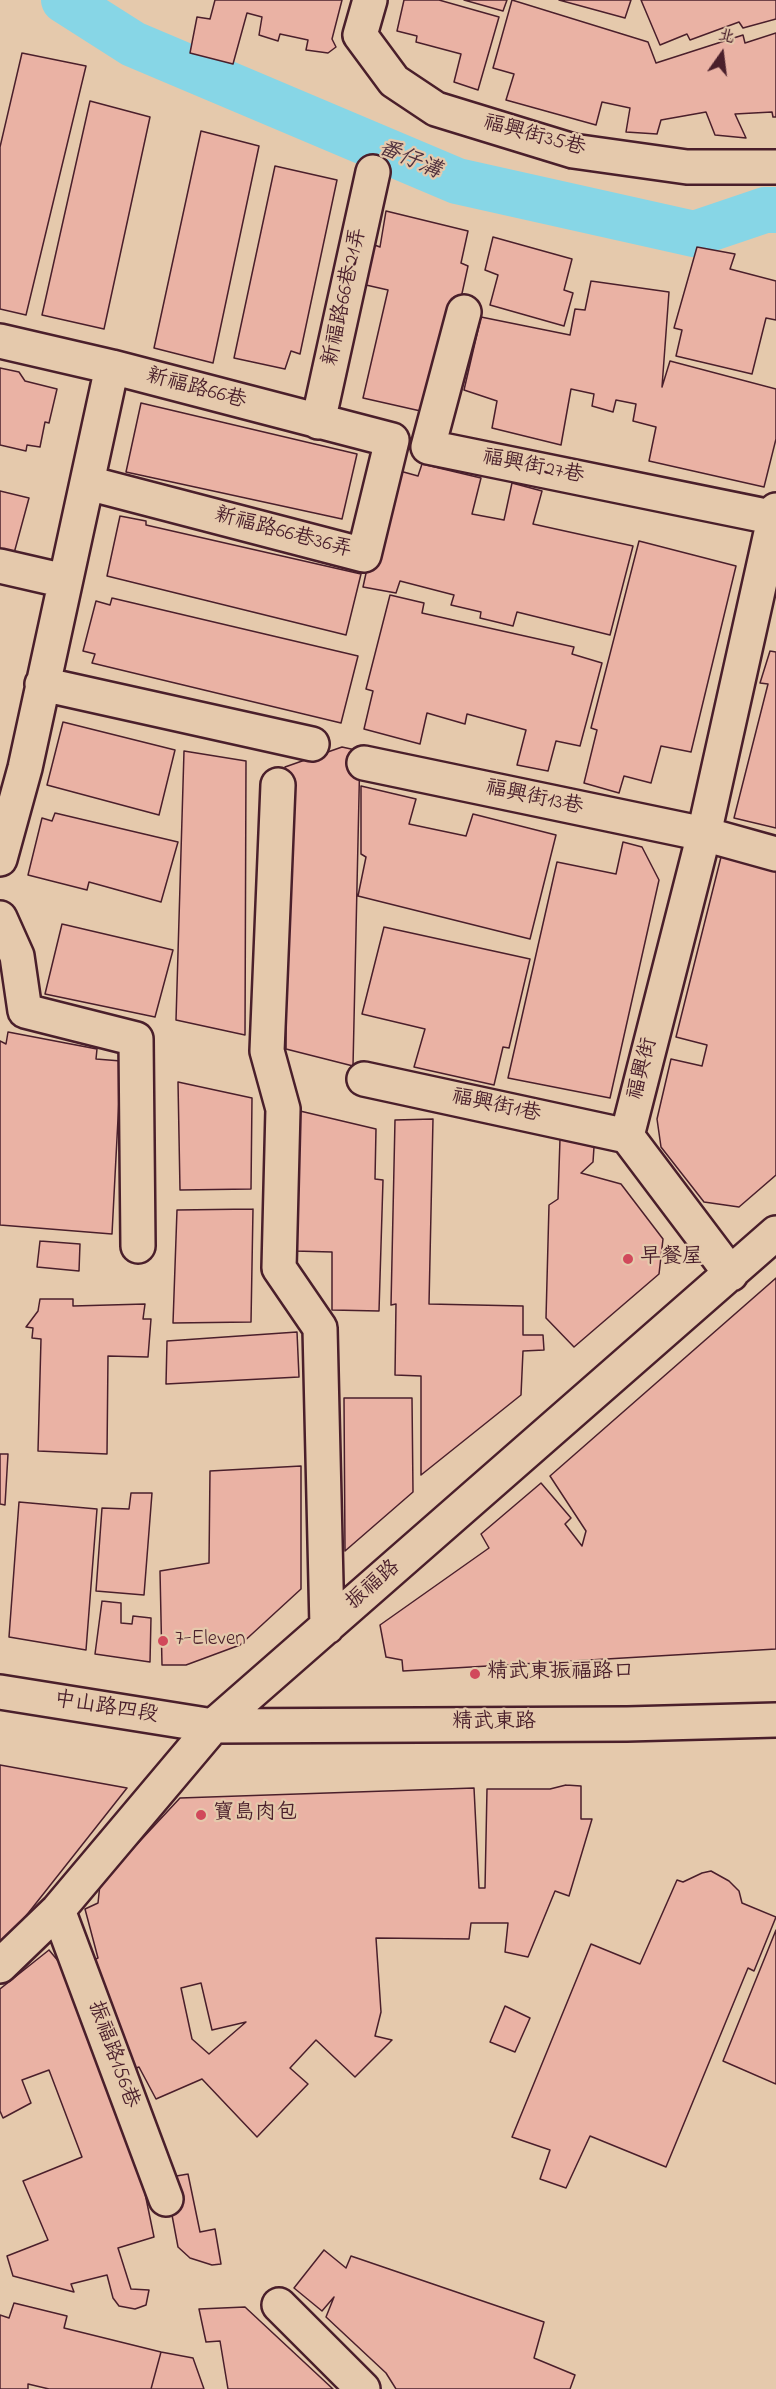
<!DOCTYPE html>
<html>
<head>
<meta charset="utf-8">
<style>
  body { margin:0 }
  #map { position:relative; width:776px; height:2389px; overflow:hidden; background:#e5c9ac; font-family:"Indie Flower","LXGW WenKai TC",sans-serif }
  canvas { display:block }
  .north { position:absolute; left:692px; top:24px; width:60px; height:60px; -webkit-text-stroke:4px #e5c9ac; paint-order:stroke; rotate:14deg; font-size:16px; font-weight:700; line-height:24px; text-align:center; color:#4a1f2b }
  .north::after { content:''; display:block; margin:auto; width:21px; height:27px; background:#4a1f2b; clip-path:polygon(50% 0,100% 100%,50% 72%,0 100%) }
</style>
</head>
<body>
<div id="map">
<canvas width="776" height="2389"></canvas>
<div class="north">北</div>
</div>
<script>
const ctx = document.querySelector('canvas').getContext('2d');
ctx.lineJoin = 'round';
const toPath = rows => new Path2D(rows.map(r => 'M' + r).join(''));
function strokePath(path, color, width, dash) { ctx.strokeStyle = color; ctx.lineWidth = width; ctx.lineCap = dash ? 'butt' : 'round'; ctx.setLineDash(dash || []); ctx.stroke(path); }
function fillPath(path, color) { ctx.fillStyle = color; ctx.fill(path, 'evenodd'); }
function label(font, color, halo, rows, align = 'center') {
  ctx.font = font + ' "Indie Flower","LXGW WenKai TC",sans-serif'; ctx.lineWidth = 4.5; ctx.setLineDash([]); ctx.textBaseline = 'middle'; ctx.strokeStyle = halo; ctx.fillStyle = color; for (const [text, x, y, turn = 0] of rows) {
    ctx.save(); ctx.translate(x, y); ctx.rotate((+turn || 0) * Math.PI / 180); ctx.textAlign = isNaN(turn) ? turn : align; if (halo) ctx.strokeText(text, 0, 0); ctx.fillText(text, 0, 0); ctx.restore();
  }
}
const canal = toPath([
  [64,0,133,44,457,181,694,234,765,210,776,210]
]);
const building = toPath([
  [215,0,342,0,332,39,336,47,328,53,306,50,308,40,280,34,278,41,259,35,262,17,247,13,233,64,190,53,197,17,210,19,215,0],
  [404,0,439,0,499,17,478,90,454,82,461,54,416,42,417,36,397,31,404,0],
  [464,0,507,0,503,11,464,0],
  [512,0,648,42,656,63,743,35,745,43,776,33,776,117,773,117,772,112,735,114,746,138,715,135,706,112,661,120,657,134,626,132,630,108,602,102,596,125,506,100,514,74,493,68,512,0],
  [559,0,631,0,625,18,559,0],
  [641,0,776,0,776,19,743,28,739,22,690,40,687,34,660,45,641,0],
  [22,53,86,66,26,315,0,309,0,147,22,53],
  [90,101,150,117,104,329,42,315,90,101],
  [201,131,259,146,213,363,154,348,201,131],
  [275,166,337,180,300,354,291,351,285,369,234,358,275,166],
  [386,211,468,231,461,263,468,266,461,298,454,297,425,412,363,398,388,290,366,285,369,243,380,247,386,211],
  [493,237,572,259,564,290,573,293,564,326,490,305,498,275,485,270,493,237],
  [697,247,735,254,730,269,776,281,776,320,766,318,752,374,676,356,682,330,674,328,697,247],
  [591,281,669,292,662,387,670,361,776,389,776,439,764,487,649,461,656,427,633,421,636,404,616,400,613,412,592,406,594,394,571,389,561,445,492,428,497,401,464,390,481,317,570,335,575,309,585,310,591,281],
  [0,368,19,372,25,381,57,389,49,423,45,422,40,447,27,445,26,451,0,445,0,368],
  [141,403,357,454,342,519,126,472,141,403],
  [422,464,481,478,472,514,504,520,512,483,542,491,533,524,633,546,610,635,517,612,513,626,480,618,481,612,451,605,454,595,400,581,396,593,363,587,389,468,418,476,422,464],
  [0,491,29,498,13,557,0,554,0,491],
  [120,516,146,521,146,525,361,574,346,635,107,576,120,516],
  [639,541,736,566,691,752,661,746,651,783,624,776,619,793,584,783,597,730,591,728,639,541],
  [390,595,424,603,422,613,574,647,572,654,602,663,580,746,556,741,548,771,517,765,526,730,467,714,465,724,427,713,420,744,364,729,373,691,366,689,390,595],
  [112,598,358,656,341,723,92,663,95,654,83,651,96,601,110,605,112,598],
  [770,651,776,652,776,828,734,818,768,684,760,683,770,651],
  [63,722,175,750,159,815,47,785,63,722],
  [342,747,360,751,353,1066,286,1049,285,767,342,747],
  [184,751,246,761,245,1035,176,1020,184,751],
  [361,786,416,799,409,824,466,836,473,814,556,835,530,939,358,896,366,857,361,854,361,786],
  [55,813,178,842,161,902,89,882,87,890,28,875,42,818,52,821,55,813],
  [623,842,642,847,659,880,610,1098,508,1078,557,862,616,874,623,842],
  [722,853,776,866,776,1175,739,1207,704,1202,661,1147,657,1119,671,1059,702,1066,707,1045,676,1037,722,853],
  [62,924,173,950,155,1017,45,994,62,924],
  [384,927,530,959,509,1048,503,1047,494,1085,414,1067,425,1029,362,1014,384,927],
  [8,1032,97,1049,96,1059,121,1061,112,1234,0,1225,0,1041,6,1044,8,1032],
  [178,1082,252,1098,251,1189,180,1190,178,1082],
  [300,1111,376,1129,375,1179,383,1180,379,1311,332,1310,332,1252,294,1251,300,1111],
  [433,1119,429,1304,523,1306,523,1335,543,1335,544,1350,523,1351,521,1395,421,1475,421,1376,395,1375,396,1304,391,1305,395,1120,433,1119],
  [560,1139,594,1147,593,1162,581,1173,621,1184,663,1239,659,1274,574,1347,546,1318,549,1205,558,1199,560,1139],
  [253,1209,251,1322,173,1323,177,1210,253,1209],
  [40,1241,80,1244,79,1271,37,1267,40,1241],
  [776,1278,776,1649,403,1671,402,1660,386,1657,380,1625,489,1548,481,1534,541,1483,571,1518,565,1524,582,1546,586,1531,550,1476,776,1278],
  [40,1299,73,1299,73,1306,145,1304,143,1319,151,1319,148,1357,108,1356,107,1454,38,1451,41,1339,32,1338,33,1328,26,1327,38,1311,40,1299],
  [297,1332,299,1377,166,1384,167,1341,297,1332],
  [344,1398,412,1398,413,1492,345,1551,344,1398],
  [0,1454,8,1454,5,1505,0,1504,0,1454],
  [301,1466,301,1589,240,1645,186,1665,162,1665,160,1571,209,1563,210,1471,301,1466],
  [131,1493,152,1493,144,1595,96,1591,102,1508,129,1509,131,1493],
  [19,1502,97,1509,86,1650,9,1637,19,1502],
  [102,1601,121,1603,121,1623,132,1624,133,1616,151,1618,150,1662,95,1654,102,1601],
  [0,1765,127,1788,18,1926,0,1945,0,1765],
  [566,1785,581,1786,581,1819,592,1819,569,1896,555,1891,528,1957,505,1952,508,1923,471,1923,469,1939,376,1938,381,2012,375,2036,392,2040,355,2077,316,2040,290,2068,308,2084,257,2137,202,2079,156,2099,139,2067,128,2071,91,1961,98,1958,85,1909,98,1903,100,1884,180,1798,474,1788,479,1888,485,1888,487,1789,550,1789,566,1785],
  [201,1983,212,2030,246,2022,209,2054,192,2039,181,1988,201,1983],
  [711,1871,729,1881,739,1891,742,1903,776,1917,754,1971,748,1968,666,2167,590,2136,566,2188,540,2179,550,2150,512,2137,591,1944,640,1964,677,1880,683,1882,702,1873,711,1871],
  [776,1930,776,2084,723,2061,776,1930],
  [49,1950,64,1968,134,2140,154,2237,118,2248,131,2289,149,2290,146,2305,135,2309,119,2306,113,2298,107,2275,71,2284,74,2292,13,2276,7,2256,48,2240,23,2181,82,2157,49,2070,22,2080,31,2103,3,2118,0,2111,0,1989,49,1950],
  [505,2006,530,2018,515,2052,490,2042,505,2006],
  [188,2174,200,2232,215,2229,221,2264,212,2265,190,2258,178,2247,165,2178,188,2174],
  [324,2250,346,2268,351,2256,544,2322,534,2358,575,2375,570,2389,396,2389,386,2373,326,2317,334,2297,322,2311,294,2288,324,2250],
  [14,2303,67,2316,64,2328,161,2352,151,2389,49,2389,28,2384,28,2389,0,2389,0,2315,9,2318,14,2303],
  [245,2307,333,2389,228,2389,220,2341,206,2342,199,2309,245,2307],
  [161,2352,193,2358,204,2389,151,2389,161,2352]
]);
const minor = toPath([
  [370,0,360,35,394,81,436,109,573,151,687,167,776,167],
  [464,312,428,447,776,518],
  [0,341,112,367,392,440,364,555,88,483],
  [318,422,373,172],
  [0,566,65,581],
  [42,684,312,744],
  [364,763,704,834,776,854],
  [278,785,267,1051,283,1109,279,1268,320,1328,327,1627],
  [0,859,25,768,112,367],
  [0,918,17,956,25,1011,136,1039,138,1246],
  [364,1079,627,1136],
  [731,1274,627,1136,704,834,776,510],
  [0,1692,213,1726,627,1724,776,1720],
  [58,1910,166,2199],
  [0,1966,58,1910,213,1726,776,1233],
  [279,2305,363,2389]
]);
const markers = [
  [628,1259,6,"#d1495b"],
  [163,1641,6,"#d1495b"],
  [475,1674,6,"#d1495b"],
  [201,1815,6,"#d1495b"]
];
const streetNames = [
  ["福興街35巷",534,137,15],
  ["新福路66巷21弄",346,297,-78],
  ["新福路66巷",196,390,15],
  ["福興街27巷",533,468,11],
  ["新福路66巷36弄",283,534,15],
  ["福興街13巷",534,799,12],
  ["福興街",644,1069,-76],
  ["福興街1巷",496,1107,12],
  ["振福路",374,1586,-41],
  ["中山路四段",106,1709,9],
  ["精武東路",494,1724],
  ["振福路156巷",112,2055,70]
];
const poiNames = [
  ["早餐屋",640,1259],
  ["7-Eleven",175,1641],
  ["精武東振福路口",487,1674],
  ["寶島肉包",213,1815]
];
const waterNames = [
  ["番仔溝",409,161,23]
];
strokePath(canal, '#87d6e6', 46);
fillPath(building, '#eab2a4');
strokePath(building, '#4a1f2b', 1.5);
strokePath(minor, '#4a1f2b', 38);
strokePath(minor, '#e5c9ac', 33);
for (const [x, y, r, color] of markers) { const dot = new Path2D(); dot.arc(x, y, r, 0, 2 * Math.PI); ctx.fillStyle = color; ctx.fill(dot); strokePath(dot, '#e5c9ac', 2); }
label('21px', '#4a1f2b', '#e5c9ac', streetNames);
label('21px', '#4a1f2b', '#e5c9ac', poiNames, 'left');
label('italic 22px', '#50313e', '#e5c9ac', waterNames);
</script>
</body>
</html>
